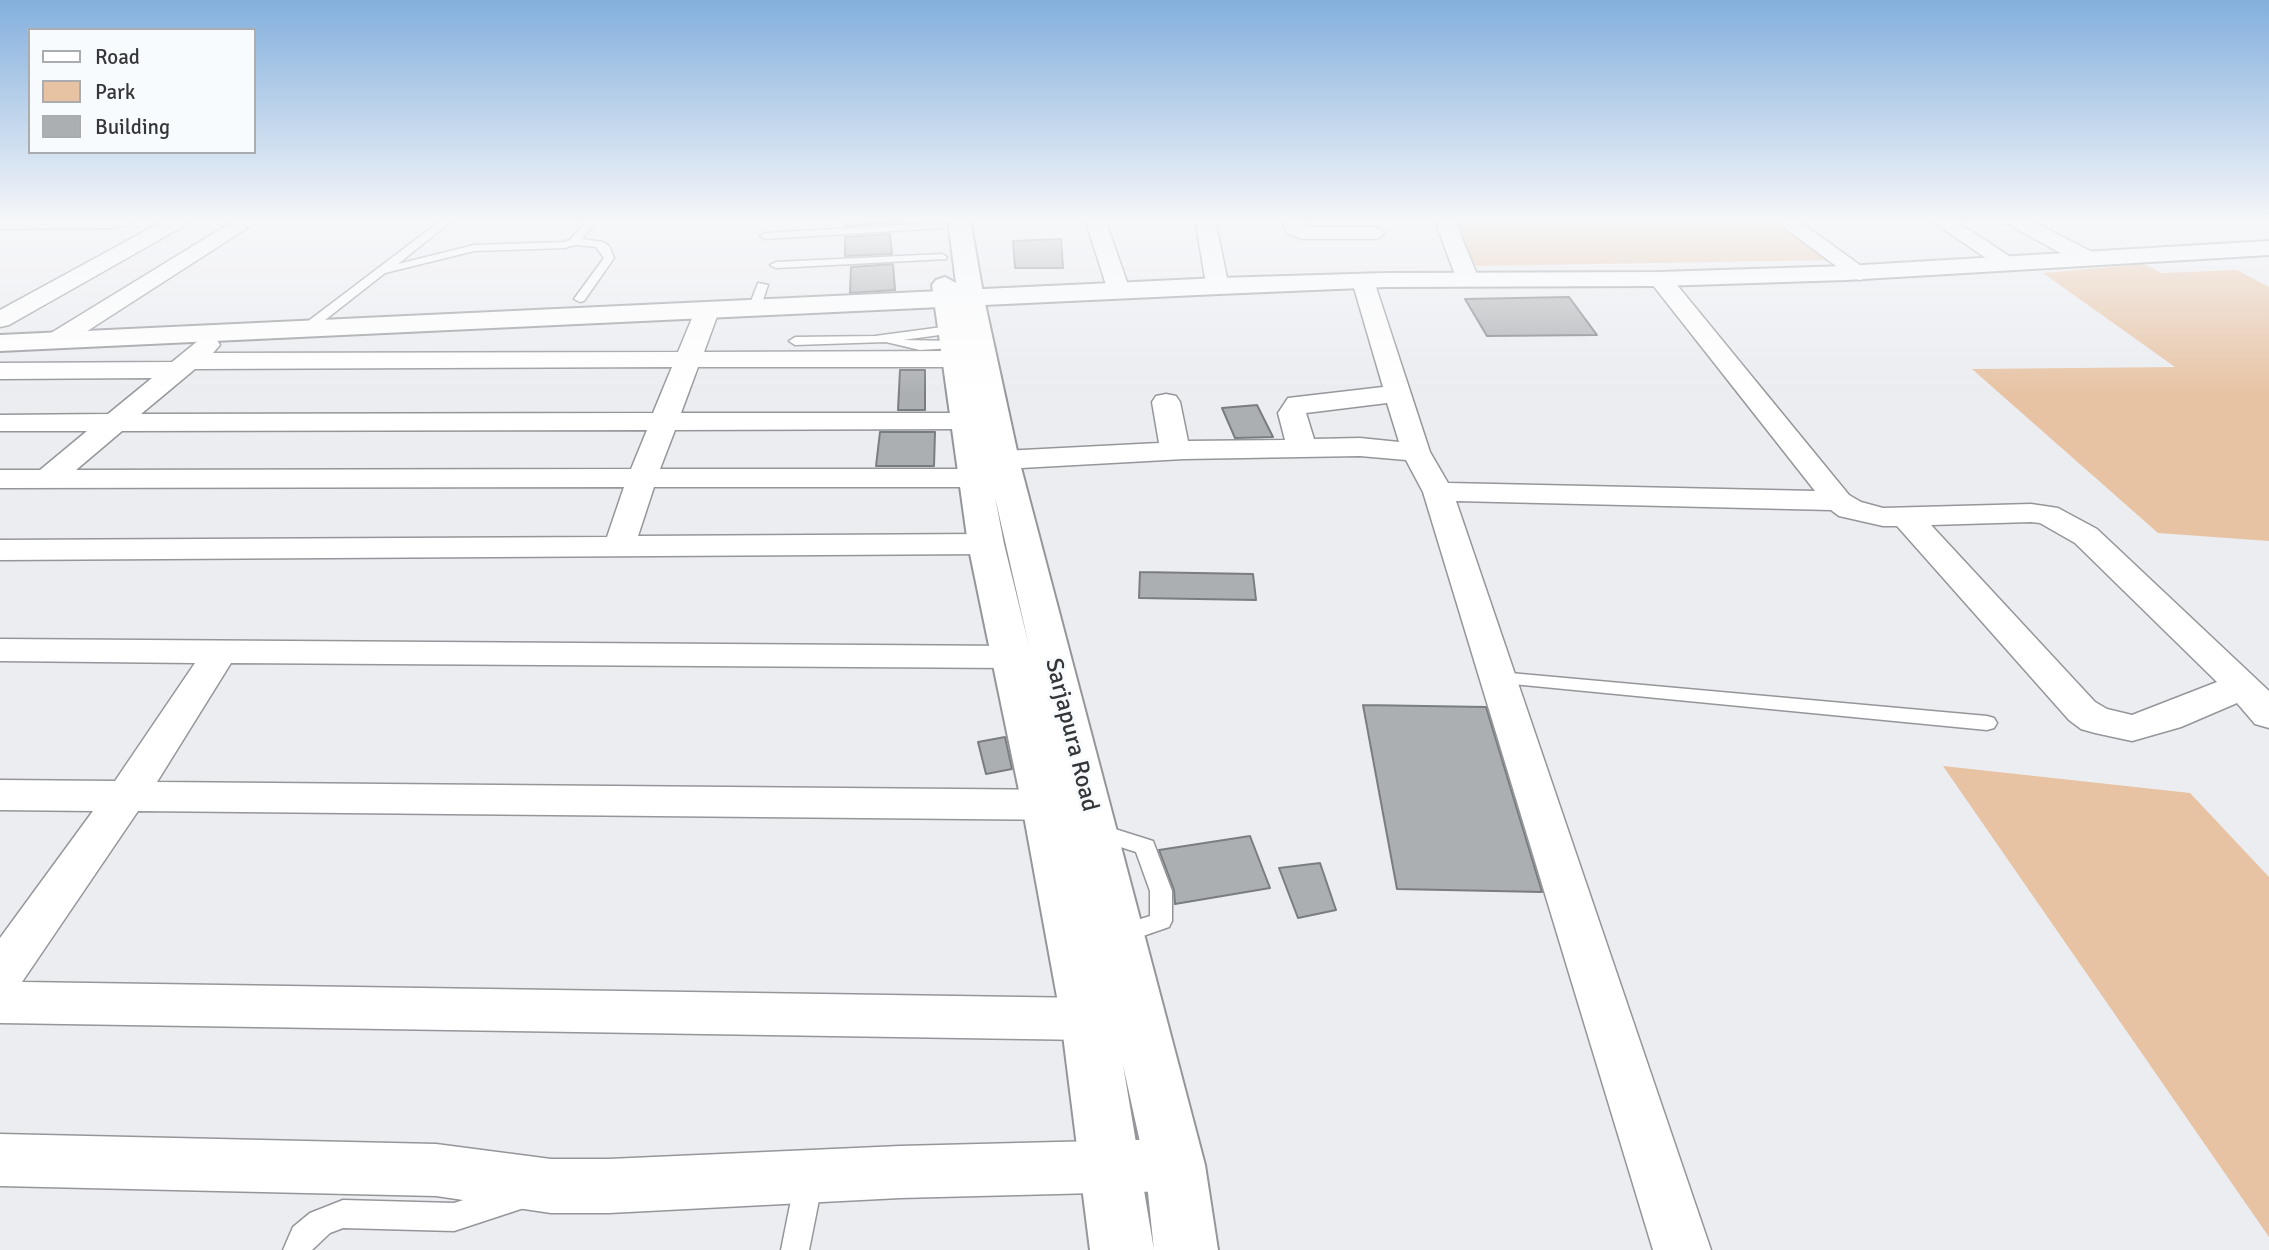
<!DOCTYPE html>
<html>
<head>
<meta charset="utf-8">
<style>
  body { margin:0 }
  #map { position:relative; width:2269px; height:1250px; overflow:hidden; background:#ebedf1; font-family:Signika,sans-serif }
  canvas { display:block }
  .legend { position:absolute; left:28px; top:28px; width:228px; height:126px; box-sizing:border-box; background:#f8fbfe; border:2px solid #aaacae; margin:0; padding:9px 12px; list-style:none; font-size:21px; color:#353637 }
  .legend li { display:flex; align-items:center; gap:14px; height:35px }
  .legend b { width:35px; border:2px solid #aaacae }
</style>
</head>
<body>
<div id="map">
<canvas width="2269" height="1250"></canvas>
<ul class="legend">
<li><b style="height:9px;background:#fff"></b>Road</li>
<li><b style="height:19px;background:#e7c3a3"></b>Park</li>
<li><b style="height:19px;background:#acafb2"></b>Building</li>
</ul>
</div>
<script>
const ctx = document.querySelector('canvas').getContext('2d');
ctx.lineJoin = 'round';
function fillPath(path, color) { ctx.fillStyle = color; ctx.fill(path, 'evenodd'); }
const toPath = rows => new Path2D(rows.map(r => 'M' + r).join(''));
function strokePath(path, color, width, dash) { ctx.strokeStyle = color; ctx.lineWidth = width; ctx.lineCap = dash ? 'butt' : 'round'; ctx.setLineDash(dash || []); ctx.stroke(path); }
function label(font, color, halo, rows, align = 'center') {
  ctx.font = font + ' Signika,sans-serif'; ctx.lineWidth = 6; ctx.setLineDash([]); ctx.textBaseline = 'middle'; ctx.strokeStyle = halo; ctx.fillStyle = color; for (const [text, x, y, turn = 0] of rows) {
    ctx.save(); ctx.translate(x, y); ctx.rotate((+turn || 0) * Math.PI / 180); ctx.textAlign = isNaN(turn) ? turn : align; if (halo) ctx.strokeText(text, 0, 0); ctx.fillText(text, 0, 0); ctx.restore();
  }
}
const green = toPath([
  [1456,219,1779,219,1836,260,1472,266],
  [2143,264,2162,273,2237,270,2269,287,2269,541,2158,533,1972,369,2175,367,2043,273],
  [1943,766,2190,793,2269,877,2269,1237]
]);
const building = toPath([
  [846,219,888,219,889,223,846,226,846,219],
  [890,234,892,254,845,256,845,237,890,234],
  [1061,239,1063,268,1015,268,1013,241,1061,239],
  [893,264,895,290,850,293,851,267,893,264],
  [1569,297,1597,335,1487,336,1465,299,1569,297],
  [900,370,925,370,925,410,898,410,900,370],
  [1257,405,1273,437,1235,438,1222,408,1257,405],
  [880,432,935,432,934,466,876,466,880,432],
  [1140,572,1253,574,1256,600,1139,598,1140,572],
  [1363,705,1486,707,1542,892,1397,889,1363,705],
  [1005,737,1012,769,986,774,978,742,1005,737],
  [1250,836,1270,888,1175,904,1174,890,1159,850,1250,836],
  [1320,863,1336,910,1298,918,1279,868,1320,863]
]);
const lane = toPath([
  [443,219,454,219,398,264,474,245,564,242,570,240,588,219,598,219,582,239,603,242,609,246,614,258,584,301,580,302,574,299,604,258,596,247,575,245,565,248,474,251,385,273,311,331,303,331,303,325,443,219],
  [938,223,942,224,942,228,765,239,760,236,765,233,938,223],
  [942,254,947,257,946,259,776,268,770,265,776,262,942,254],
  [758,283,768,285,760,309,754,313,748,309,758,283],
  [950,326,956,330,954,333,903,340,956,341,956,347,952,348,920,350,886,342,795,345,789,341,795,337,875,336,950,326],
  [1499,672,1987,716,1994,718,1997,723,1994,728,1987,730,1492,682,1490,678,1499,672],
  [1096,823,1153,841,1172,891,1172,921,1169,927,1120,944,1112,942,1108,935,1112,928,1150,916,1150,891,1136,852,1089,837,1085,831,1089,825,1096,823],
  [809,1167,819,1171,823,1180,809,1250,781,1250,795,1180,799,1171,809,1167],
  [514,1184,524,1188,528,1198,524,1208,454,1231,343,1228,330,1233,312,1250,283,1250,293,1227,310,1213,343,1200,454,1203,514,1184]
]);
const street = toPath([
  [0,219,136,219,133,223,111,228,0,229,0,219],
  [167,219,192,219,189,223,9,325,0,327,0,310,167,219],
  [237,219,261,219,64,346,55,348,46,346,43,341,46,336,237,219],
  [1085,219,1105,219,1128,285,1125,290,1117,292,1109,290,1106,285,1085,219],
  [1195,219,1215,219,1227,278,1224,283,1208,283,1205,278,1195,219],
  [1282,219,1302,219,1306,227,1374,227,1381,229,1384,233,1381,237,1374,239,1302,239,1287,233,1282,219],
  [1434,219,1454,219,1476,272,1473,277,1465,279,1457,277,1454,272,1434,219],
  [1773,219,1796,219,1871,273,1868,278,1860,280,1852,278,1773,219],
  [1929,219,1953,219,2012,258,2009,263,2001,265,1993,263,1929,219],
  [2003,219,2028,219,2098,255,2101,260,2098,265,2082,265,2006,223,2003,219],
  [1660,272,1668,274,1849,495,1861,502,1883,508,2031,504,2058,508,2097,529,2269,691,2269,728,2255,724,2237,703,2181,727,2132,741,2095,733,2081,729,2069,720,1897,526,1883,526,1839,516,1831,510,1456,501,1711,1250,1653,1250,1423,492,1406,460,1360,456,1184,459,1003,469,993,466,988,460,993,454,1003,451,1159,443,1152,402,1156,396,1166,394,1176,396,1180,402,1188,441,1285,440,1278,413,1288,398,1383,387,1352,281,1355,276,1363,274,1371,276,1374,281,1430,452,1448,483,1815,491,1652,284,1649,279,1652,274,1660,272],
  [1387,403,1399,442,1360,438,1314,439,1306,413,1387,403],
  [2031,522,2040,523,2075,543,2217,682,2132,715,2107,709,2095,702,1931,525,2031,522],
  [707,304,715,306,719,311,704,352,955,351,964,354,968,359,964,364,955,367,698,367,681,413,966,413,976,415,980,421,976,427,966,429,675,430,660,469,975,469,986,472,990,478,986,484,975,487,654,487,638,536,986,534,997,537,1002,544,997,551,986,554,0,560,0,540,607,537,624,487,0,488,0,470,40,470,87,431,0,431,0,415,108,414,152,378,0,379,0,363,172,362,199,340,208,338,217,340,220,345,213,353,678,352,695,311,699,306,707,304],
  [672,367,653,413,141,414,195,369,672,367],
  [647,430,631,469,76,470,122,431,647,430],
  [0,639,1013,646,1026,649,1031,657,1026,665,1013,668,231,663,157,782,1070,790,1085,794,1091,805,1085,816,1070,820,138,811,22,982,1088,998,1105,1004,1113,1019,1105,1034,1088,1040,0,1023,0,938,93,811,0,810,0,780,115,781,195,663,0,661,0,639],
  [0,1134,436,1144,551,1159,609,1159,900,1146,1175,1139,1194,1147,1202,1165,1194,1183,1175,1191,900,1198,609,1213,551,1213,436,1196,0,1186,0,1134]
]);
const secondary = toPath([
  [2269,241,2269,255,1846,280,1660,286,1385,287,1219,294,0,351,0,335,1219,278,1385,273,1660,272,1846,266,2269,241]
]);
const primary = toPath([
  [948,219,970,219,984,299,1019,460,1205,1165,1218,1250,1154,1250,1145,1165,1123,1065,1154,1250,1090,1250,1061,1019,1022,805,968,544,932,285,936,280,945,277,956,283,948,219],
  [995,497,1029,646,1004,544,995,497]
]);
const streetNames = [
  ["Sarjapura Road",1071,735,76]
];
fillPath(green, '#e7c3a3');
fillPath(building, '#acafb2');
strokePath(building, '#7a7d80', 2);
strokePath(lane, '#949699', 3);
strokePath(street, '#949699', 3);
strokePath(secondary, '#949699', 4);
strokePath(primary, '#949699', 4);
fillPath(lane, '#fff');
fillPath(street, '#fff');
fillPath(secondary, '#fff');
fillPath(primary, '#fff');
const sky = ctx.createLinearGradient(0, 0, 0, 394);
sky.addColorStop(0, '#83afdd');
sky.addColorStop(0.56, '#f6f7f9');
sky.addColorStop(1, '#f6f7f900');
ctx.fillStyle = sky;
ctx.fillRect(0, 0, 2269, 394);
label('24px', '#353637', '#f8fbfe', streetNames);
</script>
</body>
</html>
